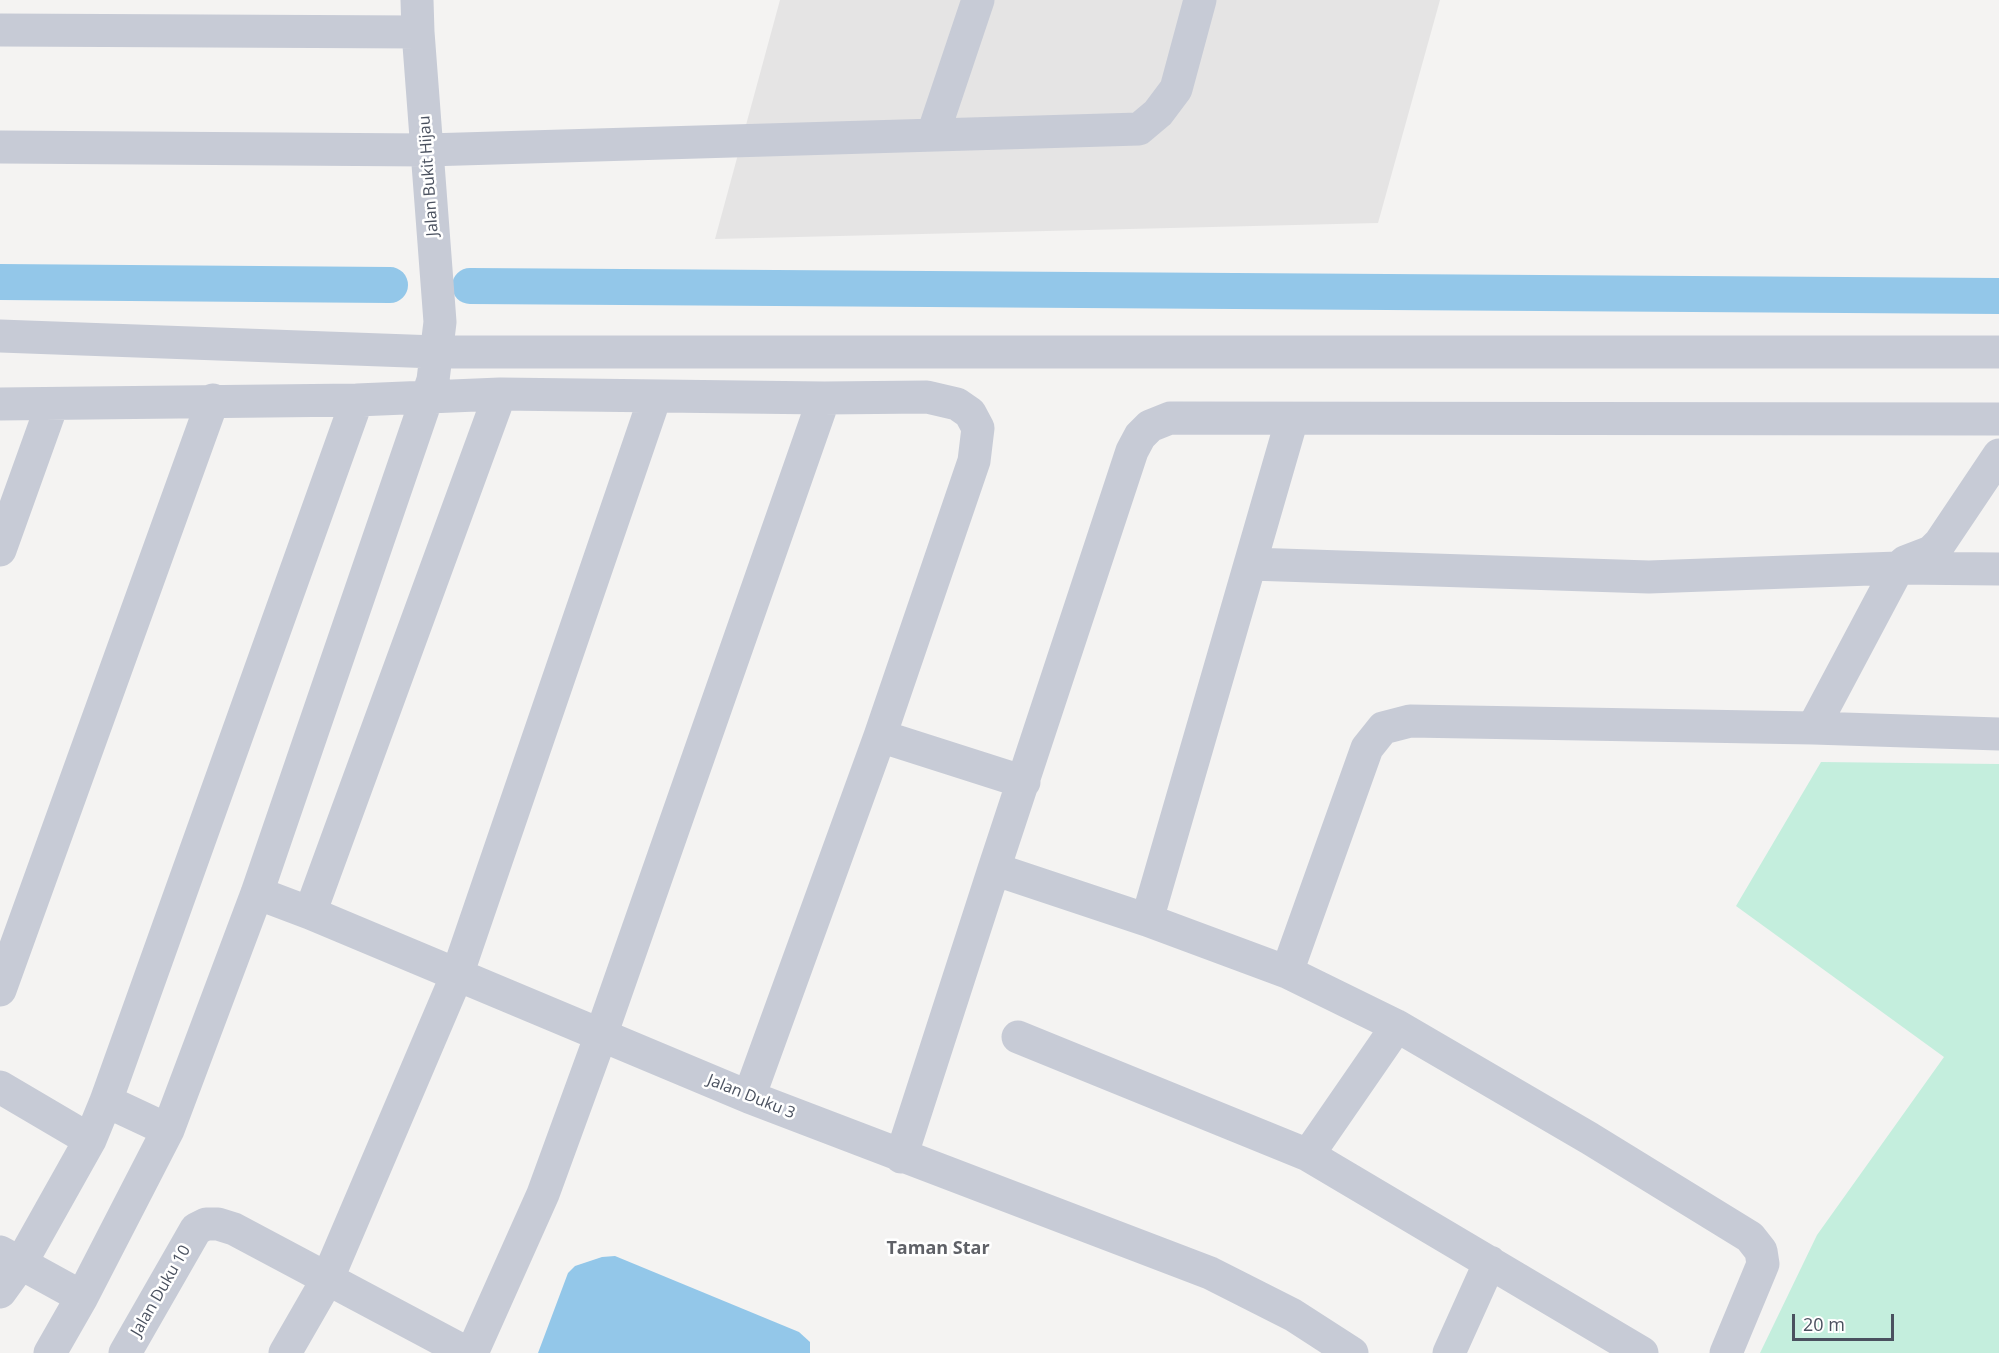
<!DOCTYPE html>
<html>
<head>
<meta charset="utf-8">
<style>
  body { margin:0 }
  #map { position:relative; width:1999px; height:1353px; overflow:hidden; background:#f4f3f2; font-family:"Open Sans",sans-serif }
  canvas { display:block }
  .scale { position:absolute; left:1792px; top:1314px; width:102px; height:27px; box-sizing:border-box; border:3px solid #4a515f; border-top:0; padding-left:8px; font-size:18px; line-height:21px; white-space:nowrap; color:#4a515f; -webkit-text-stroke:4px #fff; paint-order:stroke }
</style>
</head>
<body>
<div id="map">
<canvas width="1999" height="1353"></canvas>
<div class="scale">20 m</div>
</div>
<script>
const ctx = document.querySelector('canvas').getContext('2d');
ctx.lineJoin = 'round';
function fillPath(path, color) { ctx.fillStyle = color; ctx.fill(path, 'evenodd'); }
const toPath = rows => new Path2D(rows.map(r => 'M' + r).join(''));
function strokePath(path, color, width, dash) { ctx.strokeStyle = color; ctx.lineWidth = width; ctx.lineCap = dash ? 'butt' : 'round'; ctx.setLineDash(dash || []); ctx.stroke(path); }
function label(font, color, halo, rows, align = 'center') {
  ctx.font = font + ' "Open Sans",sans-serif'; ctx.lineWidth = 5; ctx.setLineDash([]); ctx.textBaseline = 'middle'; ctx.strokeStyle = halo; ctx.fillStyle = color; for (const [text, x, y, turn = 0] of rows) {
    ctx.save(); ctx.translate(x, y); ctx.rotate((+turn || 0) * Math.PI / 180); ctx.textAlign = isNaN(turn) ? turn : align; if (halo) ctx.strokeText(text, 0, 0); ctx.fillText(text, 0, 0); ctx.restore();
  }
}
const education = toPath([
  [780,0,1440,0,1378,223,715,239]
]);
const green = toPath([
  [1821,762,1999,764,1999,1353,1760,1353,1817,1235,1944,1057,1736,906]
]);
const water = toPath([
  [615,1256,799,1332,810,1342,810,1353,538,1353,568,1273,575,1266,602,1257]
]);
const canal = toPath([
  [0,282,390,285],
  [470,286,1999,296]
]);
const minor = toPath([
  [0,30,418,32],
  [933,134,978,0],
  [0,147,427,150,1139,129,1158,113,1176,89,1200,0],
  [0,336,436,352,1999,352],
  [0,404,357,400,500,394,824,398,927,397,957,404,970,413,978,428,974,461,880,736,749,1097],
  [0,550,52,405],
  [1250,564,1649,577,1898,568,1999,569],
  [1813,728,1898,568,1905,562,1931,552,1940,543,1999,455],
  [880,736,1024,782],
  [994,869,1147,920,1287,972,1397,1026,1589,1138,1750,1237,1761,1251,1763,1264,1726,1353],
  [257,893,310,913,749,1097,1210,1273,1293,1315,1352,1353],
  [310,913,500,394],
  [1147,920,1292,419],
  [1287,972,1367,748,1383,728,1410,721,1813,728,1999,734],
  [0,990,213,400],
  [1018,1037,1308,1155,1642,1353],
  [0,1087,90,1140],
  [106,1101,168,1130],
  [1308,1155,1397,1026],
  [901,1157,994,869,1132,451,1140,436,1150,426,1170,418,1999,419],
  [0,1252,82,1297],
  [0,1292,21,1263,90,1140,106,1101,357,400],
  [50,1353,82,1297,168,1130,257,893,433,380,440,322,418,32,417,0],
  [125,1353,196,1229,206,1224,218,1224,234,1229,467,1353],
  [285,1353,327,1280,457,975,655,397],
  [472,1353,543,1194,601,1035,824,398],
  [1449,1353,1490,1262]
]);
const streetNames = [
  ["Jalan Bukit Hijau",429,176,-94],
  ["Jalan Duku 3",751,1097,22],
  ["Jalan Duku 10",161,1291,-60]
];
const neighbourhoodNames = [
  ["Taman Star",938,1249]
];
fillPath(education, '#e5e4e4');
fillPath(green, '#c4eedd');
fillPath(water, '#93c7e9');
strokePath(canal, '#93c7e9', 36);
strokePath(minor, '#c7cbd6', 33);
label('16px', '#4a515f', '#fff', streetNames);
label('bold 18px', '#5f6167', '#fff', neighbourhoodNames);
</script>
</body>
</html>
